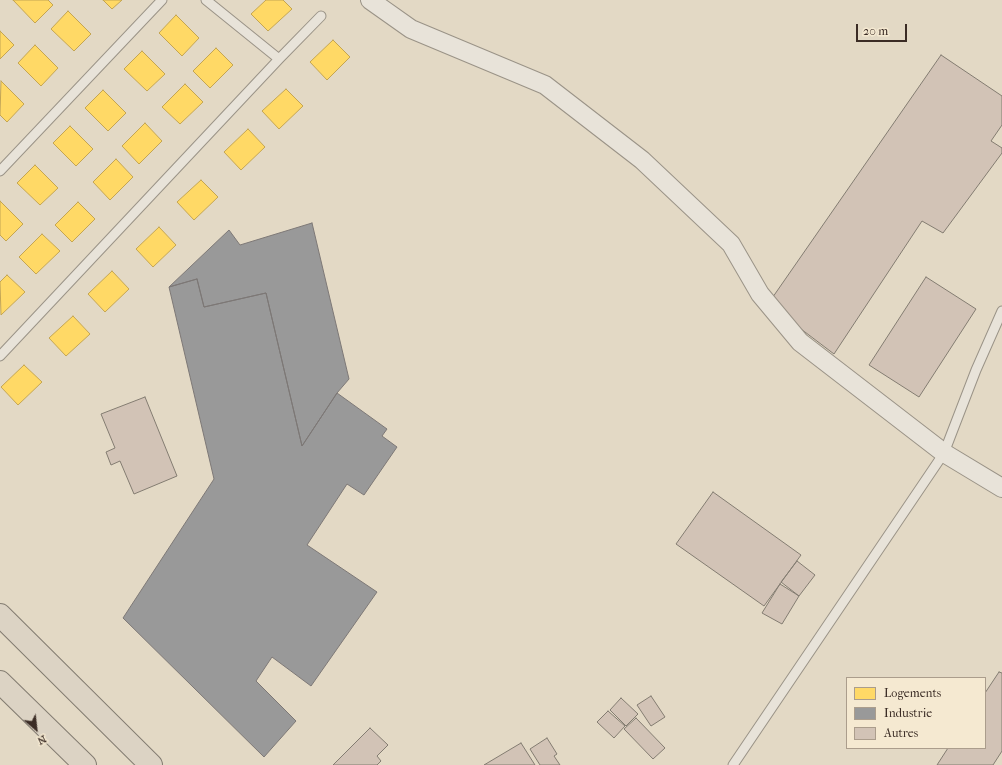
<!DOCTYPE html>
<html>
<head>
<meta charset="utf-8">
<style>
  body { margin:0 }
  #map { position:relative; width:1002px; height:765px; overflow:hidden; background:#e3d9c5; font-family:"IM FELL French Canon",serif }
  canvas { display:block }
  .legend { position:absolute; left:846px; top:677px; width:140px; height:72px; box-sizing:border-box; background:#f5e9d1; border:1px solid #ab9d8c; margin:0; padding:5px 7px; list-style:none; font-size:12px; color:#3b2c25 }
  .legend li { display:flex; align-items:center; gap:8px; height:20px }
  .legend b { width:20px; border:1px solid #ab9d8c }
  .north { position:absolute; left:16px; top:709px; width:40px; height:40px; -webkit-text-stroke:3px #f5e9d1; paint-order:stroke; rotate:152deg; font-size:11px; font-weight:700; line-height:16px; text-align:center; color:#3b2c25 }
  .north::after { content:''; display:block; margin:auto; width:14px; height:18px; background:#3b2c25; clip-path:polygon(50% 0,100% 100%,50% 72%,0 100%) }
  .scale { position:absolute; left:856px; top:24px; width:51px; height:18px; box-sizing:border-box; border:2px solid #3b2c25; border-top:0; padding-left:5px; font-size:12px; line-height:14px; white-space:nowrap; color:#3b2c25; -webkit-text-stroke:3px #f5e9d1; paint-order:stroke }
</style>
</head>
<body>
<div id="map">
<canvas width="1002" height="765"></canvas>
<ul class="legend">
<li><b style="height:11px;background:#ffd966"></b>Logements</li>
<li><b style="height:11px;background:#999"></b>Industrie</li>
<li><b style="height:11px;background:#d2c3b6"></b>Autres</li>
</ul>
<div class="north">N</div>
<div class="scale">20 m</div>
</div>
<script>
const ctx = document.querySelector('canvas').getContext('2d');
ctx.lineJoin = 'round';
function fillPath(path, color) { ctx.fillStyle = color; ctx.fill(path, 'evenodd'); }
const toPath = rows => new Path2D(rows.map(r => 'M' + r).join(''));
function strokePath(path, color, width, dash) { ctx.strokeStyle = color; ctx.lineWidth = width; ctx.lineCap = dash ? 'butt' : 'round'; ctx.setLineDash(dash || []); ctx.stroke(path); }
const homes = toPath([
  [13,0,48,0,53,5,35,23,13,0],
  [103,0,122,0,112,9,103,0],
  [266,0,283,0,292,9,268,31,251,14,266,0],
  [68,11,91,34,74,51,51,29,68,11],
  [176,15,199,38,182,56,159,33,176,15],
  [0,31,14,45,0,59,0,31],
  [333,40,350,57,327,80,310,62,333,40],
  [35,45,58,68,41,86,18,63,35,45],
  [216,48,233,65,210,88,193,71,216,48],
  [142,51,165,74,147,91,124,69,142,51],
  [1,81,24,104,7,122,0,115,1,81],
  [185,84,203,102,180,124,162,107,185,84],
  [286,89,303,106,279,129,262,111,286,89],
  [103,90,126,113,108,131,85,108,103,90],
  [145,123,162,141,139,164,122,146,145,123],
  [70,126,93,149,76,166,53,143,70,126],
  [248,129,265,147,241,170,224,152,248,129],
  [116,159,133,177,110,200,93,182,116,159],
  [35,165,58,188,40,205,17,183,35,165],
  [201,180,218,197,194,220,177,202,201,180],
  [0,201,23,224,6,241,0,235,0,201],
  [78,202,95,219,72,242,55,225,78,202],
  [159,227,176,245,153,267,136,249,159,227],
  [42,234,60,251,36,274,19,257,42,234],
  [112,271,129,289,105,312,88,294,112,271],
  [7,275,25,292,1,315,0,282,7,275],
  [73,316,90,334,66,356,49,338,73,316],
  [24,365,42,382,18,405,1,387,24,365]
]);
const industry = toPath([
  [312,223,349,379,337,393,302,446,266,293,204,307,197,279,169,287,229,230,240,245,312,223],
  [197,279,204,307,266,293,302,446,337,393,387,429,382,436,397,447,364,495,347,484,307,545,377,592,311,686,272,657,256,681,296,721,264,757,123,618,214,479,169,287,197,279]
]);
const building = toPath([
  [941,55,1002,96,1002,125,991,141,1002,148,1002,153,943,233,922,221,834,354,768,304,941,55],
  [926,277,976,309,919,397,869,365,926,277],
  [145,397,177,476,134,494,120,461,111,465,106,452,115,448,101,414,145,397],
  [713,492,801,555,764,606,676,544,713,492],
  [797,561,815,575,799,596,781,582,797,561],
  [780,584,799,596,782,624,762,613,780,584],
  [999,672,1002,673,1002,751,993,765,937,765,948,748,985,748,985,693,999,672],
  [651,696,665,717,651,726,637,705,651,696],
  [621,698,638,714,626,726,610,710,621,698],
  [608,711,625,726,614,738,597,722,608,711],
  [636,718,665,748,653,759,624,729,636,718],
  [370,728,388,745,377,756,381,761,377,765,333,765,370,728],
  [547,738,557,754,554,756,560,765,540,765,530,749,547,738],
  [521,743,535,765,484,765,521,743]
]);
const lane = toPath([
  [206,0,279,59],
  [0,171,162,0],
  [0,356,279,59,321,16],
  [733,765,944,453,976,370,1002,311]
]);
const street = toPath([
  [370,0,411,29,545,85,642,160,731,244,760,294,800,342,944,453,1002,488]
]);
const highway = toPath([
  [0,615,151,765],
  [0,682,85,765]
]);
fillPath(homes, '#ffd966');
strokePath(homes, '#c4a552', 1);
fillPath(industry, '#999');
strokePath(industry, '#7d7876', 1);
fillPath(building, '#d2c3b6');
strokePath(building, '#837c71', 1);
strokePath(lane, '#9a9387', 11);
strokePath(street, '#9a9387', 20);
strokePath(highway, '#837c71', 24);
strokePath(lane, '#e8e3d9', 9);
strokePath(street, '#e8e3d9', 18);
strokePath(highway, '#dcd3c4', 22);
</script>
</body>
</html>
